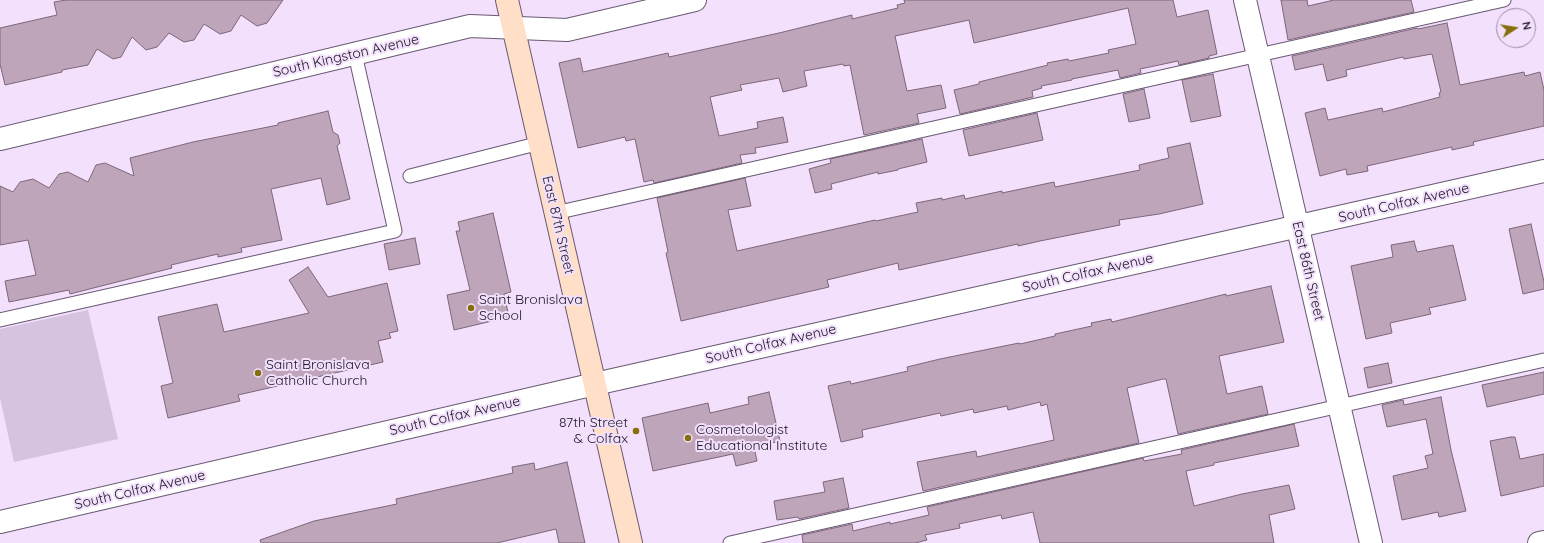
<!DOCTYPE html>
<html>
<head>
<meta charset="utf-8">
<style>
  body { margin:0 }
  #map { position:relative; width:1544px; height:543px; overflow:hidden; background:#f2e0fd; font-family:Quicksand,sans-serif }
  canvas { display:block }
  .north { position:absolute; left:1496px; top:8px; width:40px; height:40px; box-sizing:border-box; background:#f2e0fd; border:1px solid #9c8fa5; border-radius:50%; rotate:78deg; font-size:11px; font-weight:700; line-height:16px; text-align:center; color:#1c1620 }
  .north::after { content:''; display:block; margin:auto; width:14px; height:18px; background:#866e0d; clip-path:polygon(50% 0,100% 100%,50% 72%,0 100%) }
</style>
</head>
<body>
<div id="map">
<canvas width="1544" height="543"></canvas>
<div class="north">N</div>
</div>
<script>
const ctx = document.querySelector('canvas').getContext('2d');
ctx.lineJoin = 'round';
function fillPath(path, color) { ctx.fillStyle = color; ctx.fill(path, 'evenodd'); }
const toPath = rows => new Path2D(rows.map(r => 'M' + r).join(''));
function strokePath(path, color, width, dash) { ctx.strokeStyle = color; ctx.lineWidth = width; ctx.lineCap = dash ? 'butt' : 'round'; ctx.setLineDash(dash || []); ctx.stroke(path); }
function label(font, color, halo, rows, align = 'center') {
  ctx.font = font + ' Quicksand,sans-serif'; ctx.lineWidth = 4; ctx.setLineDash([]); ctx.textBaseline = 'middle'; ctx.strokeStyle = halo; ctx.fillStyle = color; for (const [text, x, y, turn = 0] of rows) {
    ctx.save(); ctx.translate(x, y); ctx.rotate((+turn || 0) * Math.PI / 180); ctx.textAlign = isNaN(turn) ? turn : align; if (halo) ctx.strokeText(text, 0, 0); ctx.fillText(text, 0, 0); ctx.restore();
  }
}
const green = toPath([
  [88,310,118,439,14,462,0,398,0,329]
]);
const building = toPath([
  [66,0,283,0,267,23,257,26,241,15,231,31,220,34,204,24,194,40,184,42,169,33,157,47,146,50,132,37,121,57,113,59,97,49,88,65,62,70,62,72,5,85,0,64,0,28,57,15,54,2,66,0],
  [904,0,1173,0,1177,17,1208,10,1217,54,1209,56,1209,58,1179,65,1178,61,1140,69,1141,73,1120,78,1118,70,1072,79,1072,80,1041,86,1042,88,1032,91,1033,97,960,114,954,90,979,84,979,82,1048,65,1047,63,1068,59,1069,61,1109,53,1108,50,1136,44,1128,8,974,43,969,20,895,36,907,91,941,85,946,108,917,114,919,123,864,135,850,65,844,66,843,64,804,71,807,86,783,92,779,78,740,85,742,90,710,97,719,136,758,128,757,122,783,117,788,142,755,148,756,153,740,155,742,163,654,183,653,180,644,182,635,139,626,141,625,137,578,148,559,63,580,58,583,72,668,53,669,57,779,33,852,15,852,19,898,8,897,5,905,3,904,0],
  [1281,0,1307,0,1308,6,1334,0,1411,0,1414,12,1288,40,1281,0],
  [1447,23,1460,85,1524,72,1525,76,1540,72,1544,90,1544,126,1473,142,1474,145,1452,150,1452,147,1367,166,1368,171,1347,175,1346,169,1320,176,1305,113,1325,108,1328,120,1382,108,1383,112,1440,97,1439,93,1441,92,1432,54,1404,59,1403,57,1346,70,1347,76,1327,81,1323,64,1295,70,1292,56,1417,28,1418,29,1447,23],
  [1213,74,1221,116,1191,122,1182,80,1213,74],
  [1144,89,1150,118,1129,122,1123,94,1144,89],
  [328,111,333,132,338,135,340,143,337,146,350,199,327,205,321,178,271,189,282,240,241,248,242,252,218,257,218,254,171,265,172,268,70,294,69,290,9,302,5,281,36,275,28,240,0,245,0,186,13,192,20,182,33,179,49,188,59,174,68,172,88,182,96,165,105,163,134,176,130,158,193,142,278,125,278,123,328,111],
  [1037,113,1043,140,969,156,963,130,1037,113],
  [922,139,927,162,898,169,898,170,878,174,878,172,831,184,832,189,815,193,809,169,831,163,830,159,922,139],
  [1190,143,1203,204,1159,214,1119,220,1120,225,1040,241,1018,246,1018,244,899,270,898,263,827,280,829,287,681,321,666,253,668,252,657,198,745,178,751,206,728,210,737,251,875,220,876,221,918,212,916,203,942,198,942,200,964,195,965,199,1002,191,1002,193,1054,182,1055,187,1140,170,1139,165,1169,158,1167,148,1190,143],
  [493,213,511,292,504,294,509,317,454,330,447,295,470,290,456,231,460,231,458,222,493,213],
  [1531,224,1544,282,1544,289,1523,294,1509,229,1531,224],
  [415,238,420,264,389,270,384,244,415,238],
  [1414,241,1417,252,1453,245,1466,300,1429,308,1431,314,1390,323,1392,333,1366,339,1351,266,1393,257,1391,245,1414,241],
  [308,267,328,297,387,283,398,331,389,333,391,338,378,341,383,362,238,395,240,401,168,418,161,386,173,383,158,317,217,304,224,332,309,313,289,280,308,267],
  [1271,286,1284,342,1219,356,1227,394,1262,386,1268,414,1178,434,1166,379,1163,379,1127,388,1139,443,923,491,917,462,976,451,977,457,1054,440,1047,404,1041,406,1040,402,1008,410,1007,406,974,413,973,409,941,416,940,413,862,430,863,437,841,442,828,386,850,381,851,384,908,371,907,367,940,359,1019,343,1020,344,1055,336,1055,334,1092,326,1091,323,1111,319,1112,322,1226,294,1226,296,1271,286],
  [1388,363,1392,383,1368,388,1364,368,1388,363],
  [1544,372,1544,394,1487,407,1482,385,1544,372],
  [769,392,780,441,754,447,757,461,736,466,733,454,653,471,642,418,708,403,710,413,749,404,748,397,769,392],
  [1441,397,1451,450,1466,511,1439,517,1438,512,1402,520,1393,476,1428,468,1425,456,1433,454,1426,419,1387,427,1382,405,1403,400,1404,405,1441,397],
  [1294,424,1299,446,1214,463,1214,465,1186,471,1194,506,1242,494,1289,485,1295,509,1269,515,1274,543,1040,543,1033,512,1002,519,1001,515,959,524,960,528,925,535,927,540,915,543,803,543,802,535,852,524,853,531,890,522,890,524,929,515,927,507,1143,458,1144,461,1182,454,1181,450,1294,424],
  [1511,437,1515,437,1520,459,1544,454,1544,486,1501,496,1490,441,1511,437],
  [567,462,585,543,559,543,556,529,497,543,261,543,260,540,314,521,397,504,396,499,513,473,512,467,534,463,535,470,567,462],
  [843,478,849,508,799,519,798,517,777,520,774,501,825,492,823,482,843,478]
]);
const lane = toPath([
  [410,176,540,143],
  [555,213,1504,0],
  [0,320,395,231,355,54],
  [730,543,1544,360]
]);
const street = toPath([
  [1245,0,1371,543],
  [0,139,470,26,567,30,695,0],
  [0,522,595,384,1544,171],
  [1539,543,1544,542]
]);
const secondary = toPath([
  [507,0,631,543]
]);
const markers = [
  [471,308,4,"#866e0d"],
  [258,373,4,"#866e0d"],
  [636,431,4,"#866e0d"],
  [688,438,4,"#866e0d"]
];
const streetNames = [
  ["South Kingston Avenue",346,56,-13],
  ["South Colfax Avenue",1404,203,-13],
  ["East 87th Street",558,225,77],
  ["East 86th Street",1308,271,77],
  ["South Colfax Avenue",1088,273,-13],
  ["South Colfax Avenue",771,344,-13],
  ["South Colfax Avenue",455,416,-13],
  ["South Colfax Avenue",140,490,-13]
];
const poiNames = [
  ["Saint Bronislava",479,300],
  ["School",479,316],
  ["Saint Bronislava",266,365],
  ["Catholic Church",266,381],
  ["87th Street",628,423,"right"],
  ["& Colfax",628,439,"right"],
  ["Cosmetologist",696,430],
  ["Educational Institute",696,446]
];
fillPath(green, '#d5c3df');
fillPath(building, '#bfa5b9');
strokePath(building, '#7e6679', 1);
strokePath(lane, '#695971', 15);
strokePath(street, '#695971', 24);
strokePath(secondary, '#695971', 24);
strokePath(lane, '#fff', 13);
strokePath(street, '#fff', 22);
strokePath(secondary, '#ffdfc8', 22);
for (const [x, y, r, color] of markers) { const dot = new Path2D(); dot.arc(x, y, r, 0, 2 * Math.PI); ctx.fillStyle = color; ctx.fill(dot); strokePath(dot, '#f2e0fd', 1.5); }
label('14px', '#1c1620', '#f2e0fd', streetNames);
label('14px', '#1c1620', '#f2e0fd', poiNames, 'left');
</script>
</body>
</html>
